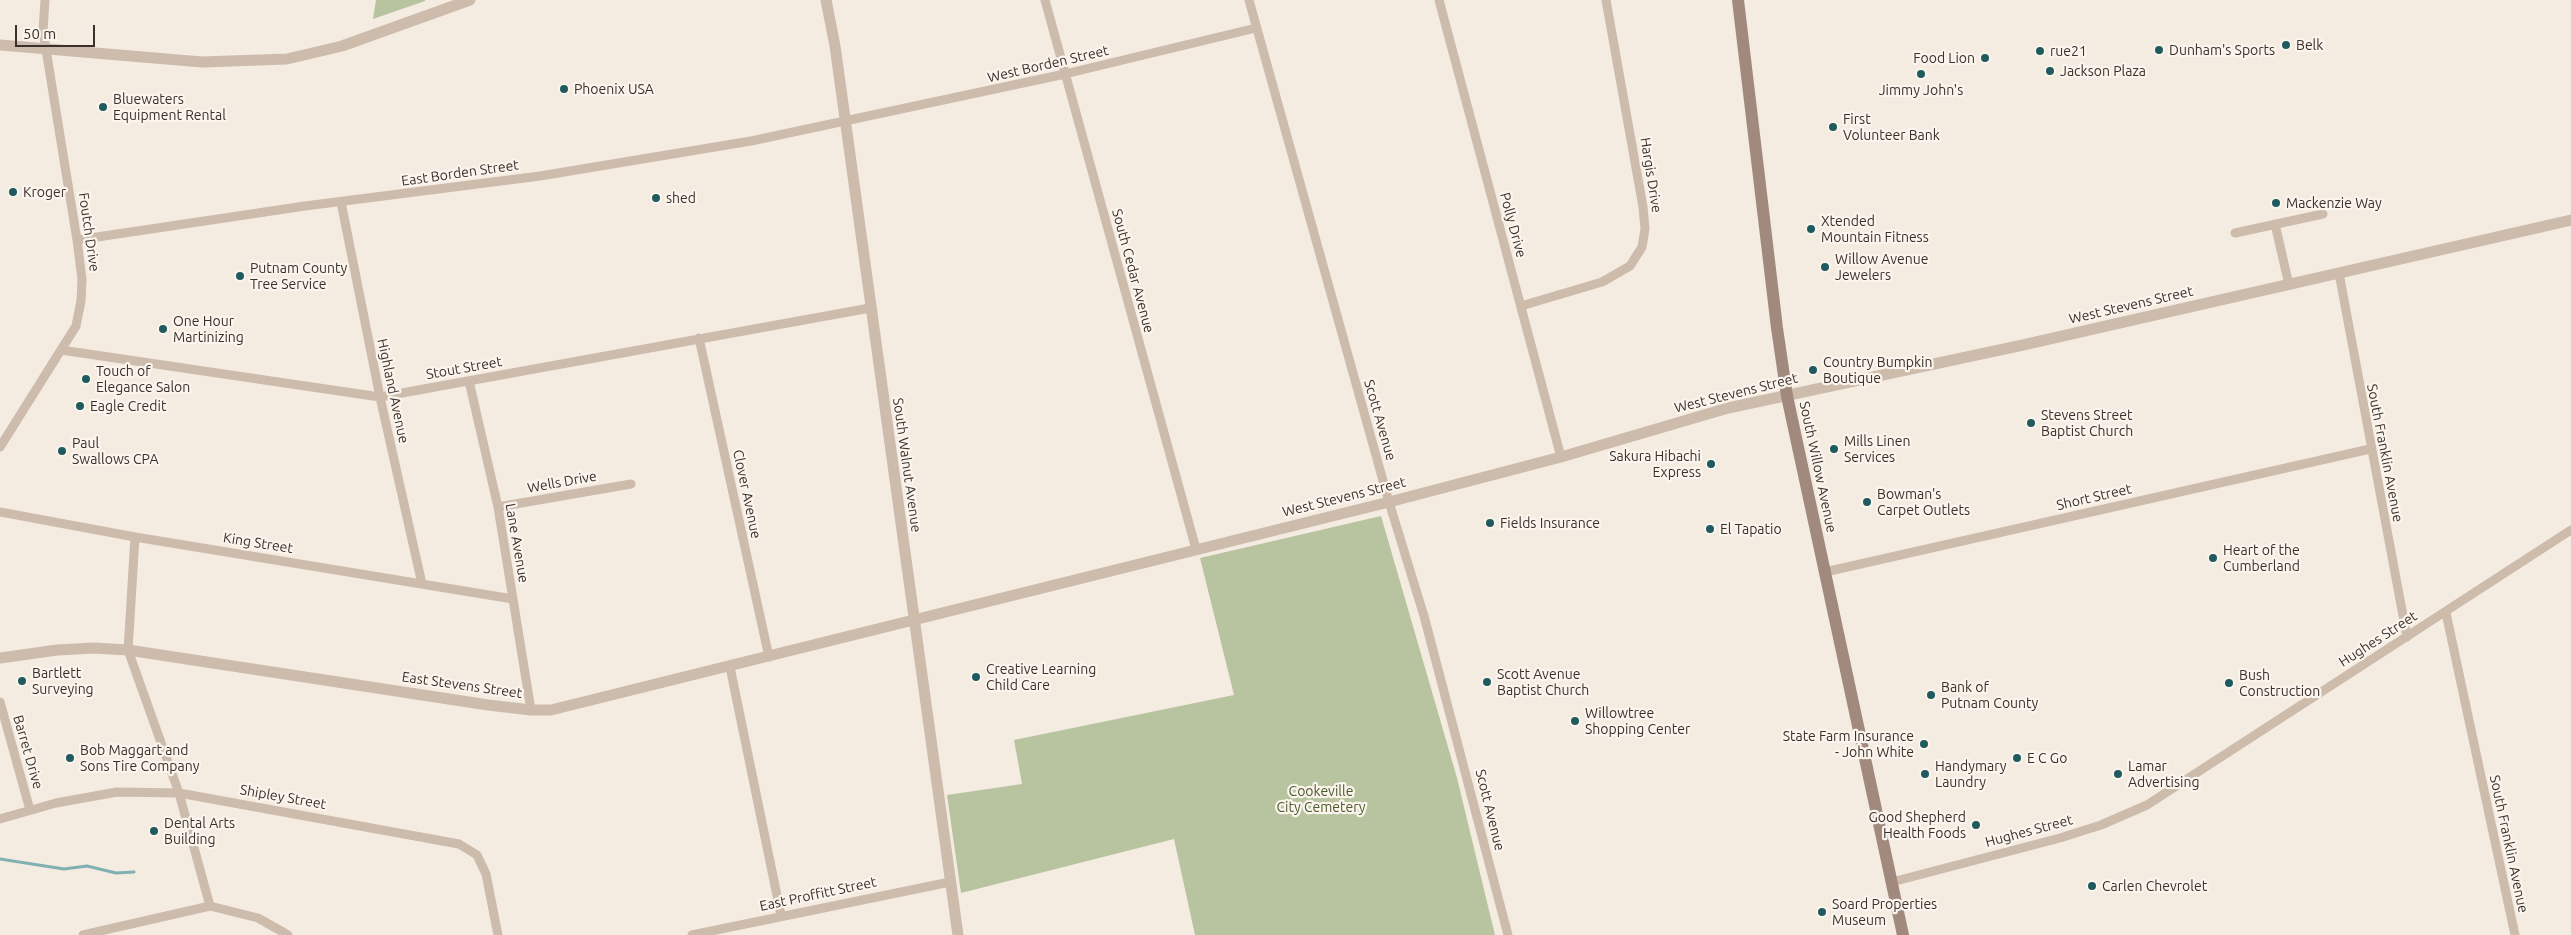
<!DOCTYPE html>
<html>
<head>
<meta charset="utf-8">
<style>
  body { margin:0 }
  #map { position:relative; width:2571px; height:935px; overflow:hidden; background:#f4ebe1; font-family:Ubuntu,sans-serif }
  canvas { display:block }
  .scale { position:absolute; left:15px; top:25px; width:80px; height:22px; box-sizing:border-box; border:2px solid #3b302b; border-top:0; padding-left:6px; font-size:15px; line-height:18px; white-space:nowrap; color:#3b302b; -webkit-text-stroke:4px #fbf5ee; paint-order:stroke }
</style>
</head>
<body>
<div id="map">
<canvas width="2571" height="935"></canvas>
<div class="scale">50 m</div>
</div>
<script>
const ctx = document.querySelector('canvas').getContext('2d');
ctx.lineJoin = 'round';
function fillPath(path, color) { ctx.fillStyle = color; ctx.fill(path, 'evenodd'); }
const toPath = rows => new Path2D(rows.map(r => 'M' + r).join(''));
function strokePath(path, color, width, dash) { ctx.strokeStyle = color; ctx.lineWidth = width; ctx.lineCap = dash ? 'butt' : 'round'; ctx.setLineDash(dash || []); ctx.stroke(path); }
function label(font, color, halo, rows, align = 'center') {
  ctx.font = font + ' Ubuntu,sans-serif'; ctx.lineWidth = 4.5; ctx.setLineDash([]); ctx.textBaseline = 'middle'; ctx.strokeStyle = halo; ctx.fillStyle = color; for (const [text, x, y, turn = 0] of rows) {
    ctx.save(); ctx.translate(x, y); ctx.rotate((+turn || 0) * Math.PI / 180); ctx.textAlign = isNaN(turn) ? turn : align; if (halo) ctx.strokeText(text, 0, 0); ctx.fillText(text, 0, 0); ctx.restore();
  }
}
const green = toPath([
  [376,0,425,0,425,1,373,19],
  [1381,516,1457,778,1495,935,1195,935,1174,839,961,893,947,795,1022,784,1014,740,1234,695,1200,558]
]);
const stream = toPath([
  [0,859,64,869,87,866,116,873,134,872]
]);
const minor = toPath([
  [1045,0,1196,549],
  [1249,0,1389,502,1424,616,1508,935],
  [1439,0,1561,457],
  [341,202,380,397,422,584],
  [2275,224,2289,285],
  [2235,233,2323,214],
  [77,240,305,206,540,176,751,141,1065,74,1256,28],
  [2339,273,2407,637],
  [1521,306,1602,282,1630,266,1642,247,1645,229,1643,207,1606,0],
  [699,338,769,657],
  [61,350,380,397,870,308],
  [469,381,498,507,531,710],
  [0,447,76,326,81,301,82,279,77,240,43,31,45,0],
  [498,507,631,484],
  [0,512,135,537,513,599],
  [135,537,128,650,179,793,210,906],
  [1825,572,2370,449],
  [2446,613,2515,935],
  [730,667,781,915],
  [0,702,30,810],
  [0,819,56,803,117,792,179,793,459,844,477,855,486,874,498,935],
  [1892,882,2060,838,2101,825,2147,805,2571,530],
  [83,935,210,906,258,918,288,935],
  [692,935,950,882]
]);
const tertiary = toPath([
  [826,0,835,46,958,935],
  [0,45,202,62,287,59,342,46,470,0],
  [0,658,57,650,94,648,128,650,488,705,531,710,551,710,1389,502,1561,457,1728,408,2023,345,2571,220]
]);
const secondary = toPath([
  [1738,0,1777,328,1787,396,1903,935]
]);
const markers = [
  [2286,45,5,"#1f5a5e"],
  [2159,50,5,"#1f5a5e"],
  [2040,51,5,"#1f5a5e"],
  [1985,58,5,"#1f5a5e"],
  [2050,71,5,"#1f5a5e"],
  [1921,74,5,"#1f5a5e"],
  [564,89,5,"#1f5a5e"],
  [103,107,5,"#1f5a5e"],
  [1833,127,5,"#1f5a5e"],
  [13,192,5,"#1f5a5e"],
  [656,198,5,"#1f5a5e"],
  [2276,203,5,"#1f5a5e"],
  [1811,229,5,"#1f5a5e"],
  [1825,267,5,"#1f5a5e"],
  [240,276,5,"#1f5a5e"],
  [163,329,5,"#1f5a5e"],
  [1813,370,5,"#1f5a5e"],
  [86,379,5,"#1f5a5e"],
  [80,406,5,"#1f5a5e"],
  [2031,423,5,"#1f5a5e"],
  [1834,449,5,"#1f5a5e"],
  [62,451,5,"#1f5a5e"],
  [1711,464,5,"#1f5a5e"],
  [1867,502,5,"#1f5a5e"],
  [1490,523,5,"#1f5a5e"],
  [1710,529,5,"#1f5a5e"],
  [2213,558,5,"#1f5a5e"],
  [976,677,5,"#1f5a5e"],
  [22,681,5,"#1f5a5e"],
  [1487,682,5,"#1f5a5e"],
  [2229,683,5,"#1f5a5e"],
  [1931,695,5,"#1f5a5e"],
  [1575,721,5,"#1f5a5e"],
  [1924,744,5,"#1f5a5e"],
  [70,758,5,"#1f5a5e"],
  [2017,758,5,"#1f5a5e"],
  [1925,774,5,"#1f5a5e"],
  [2118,774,5,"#1f5a5e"],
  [1976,825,5,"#1f5a5e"],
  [154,831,5,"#1f5a5e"],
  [2092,886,5,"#1f5a5e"],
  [1822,912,5,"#1f5a5e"]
];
const poiNames = [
  ["Belk",2296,45],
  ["Dunham's Sports",2169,50],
  ["rue21",2050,51],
  ["Food Lion",1975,58,"right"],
  ["Jackson Plaza",2060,71],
  ["Phoenix USA",574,89],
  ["Jimmy John's",1921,90,"center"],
  ["Bluewaters",113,99],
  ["Equipment Rental",113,115],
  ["First",1843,119],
  ["Volunteer Bank",1843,135],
  ["Kroger",23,192],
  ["shed",666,198],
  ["Mackenzie Way",2286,203],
  ["Xtended",1821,221],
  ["Mountain Fitness",1821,237],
  ["Willow Avenue",1835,259],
  ["Jewelers",1835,275],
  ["Putnam County",250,268],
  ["Tree Service",250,284],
  ["One Hour",173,321],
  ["Martinizing",173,337],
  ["Country Bumpkin",1823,362],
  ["Boutique",1823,378],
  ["Touch of",96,371],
  ["Elegance Salon",96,387],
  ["Eagle Credit",90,406],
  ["Stevens Street",2041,415],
  ["Baptist Church",2041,431],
  ["Mills Linen",1844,441],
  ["Services",1844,457],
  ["Paul",72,443],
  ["Swallows CPA",72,459],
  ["Sakura Hibachi",1701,456,"right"],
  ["Express",1701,472,"right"],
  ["Bowman's",1877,494],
  ["Carpet Outlets",1877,510],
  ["Fields Insurance",1500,523],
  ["El Tapatio",1720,529],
  ["Heart of the",2223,550],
  ["Cumberland",2223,566],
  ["Creative Learning",986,669],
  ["Child Care",986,685],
  ["Bartlett",32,673],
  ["Surveying",32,689],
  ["Scott Avenue",1497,674],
  ["Baptist Church",1497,690],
  ["Bush",2239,675],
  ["Construction",2239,691],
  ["Bank of",1941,687],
  ["Putnam County",1941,703],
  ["Willowtree",1585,713],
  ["Shopping Center",1585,729],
  ["State Farm Insurance",1914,736,"right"],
  ["- John White",1914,752,"right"],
  ["Bob Maggart and",80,750],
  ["Sons Tire Company",80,766],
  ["E C Go",2027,758],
  ["Handymary",1935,766],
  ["Laundry",1935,782],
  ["Lamar",2128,766],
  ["Advertising",2128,782],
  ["Good Shepherd",1966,817,"right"],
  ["Health Foods",1966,833,"right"],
  ["Dental Arts",164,823],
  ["Building",164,839],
  ["Carlen Chevrolet",2102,886],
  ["Soard Properties",1832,904],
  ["Museum",1832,920]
];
const streetNames = [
  ["West Borden Street",1048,64,-13],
  ["East Borden Street",460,173,-8],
  ["Hargis Drive",1651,175,81],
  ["Polly Drive",1513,225,75],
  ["Foutch Drive",89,232,82],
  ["South Cedar Avenue",1133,271,75],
  ["West Stevens Street",2131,305,-13],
  ["Stout Street",464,368,-10],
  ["Highland Avenue",393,391,78],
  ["West Stevens Street",1736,393,-14],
  ["Scott Avenue",1380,420,74],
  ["South Franklin Avenue",2385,453,79],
  ["South Walnut Avenue",907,465,82],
  ["South Willow Avenue",1818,467,78],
  ["Wells Drive",562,482,-10],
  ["Clover Avenue",747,494,78],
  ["West Stevens Street",1344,497,-14],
  ["Short Street",2094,497,-13],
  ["King Street",258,543,9],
  ["Lane Avenue",517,543,80],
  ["Hughes Street",2378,639,-33],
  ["East Stevens Street",462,685,8],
  ["Barret Drive",28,752,74],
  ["Shipley Street",283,797,10],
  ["Scott Avenue",1490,810,76],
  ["Hughes Street",2029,831,-15],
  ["South Franklin Avenue",2509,844,78],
  ["East Proffitt Street",818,894,-12]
];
const parkNames = [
  ["Cookeville",1321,791],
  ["City Cemetery",1321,807]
];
fillPath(green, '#b8c4a0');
strokePath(stream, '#7fb0b2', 3);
strokePath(minor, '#cdbbac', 9);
strokePath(tertiary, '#cdbbac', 11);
strokePath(secondary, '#a18a7d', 12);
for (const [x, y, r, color] of markers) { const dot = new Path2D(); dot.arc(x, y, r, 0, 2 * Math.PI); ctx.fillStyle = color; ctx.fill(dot); strokePath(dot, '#fbf5ee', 2); }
label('14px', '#3b302b', '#fbf5ee', poiNames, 'left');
label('14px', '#3b302b', '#fbf5ee', streetNames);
label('14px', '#4a5a2e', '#fbf5ee', parkNames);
</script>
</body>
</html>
